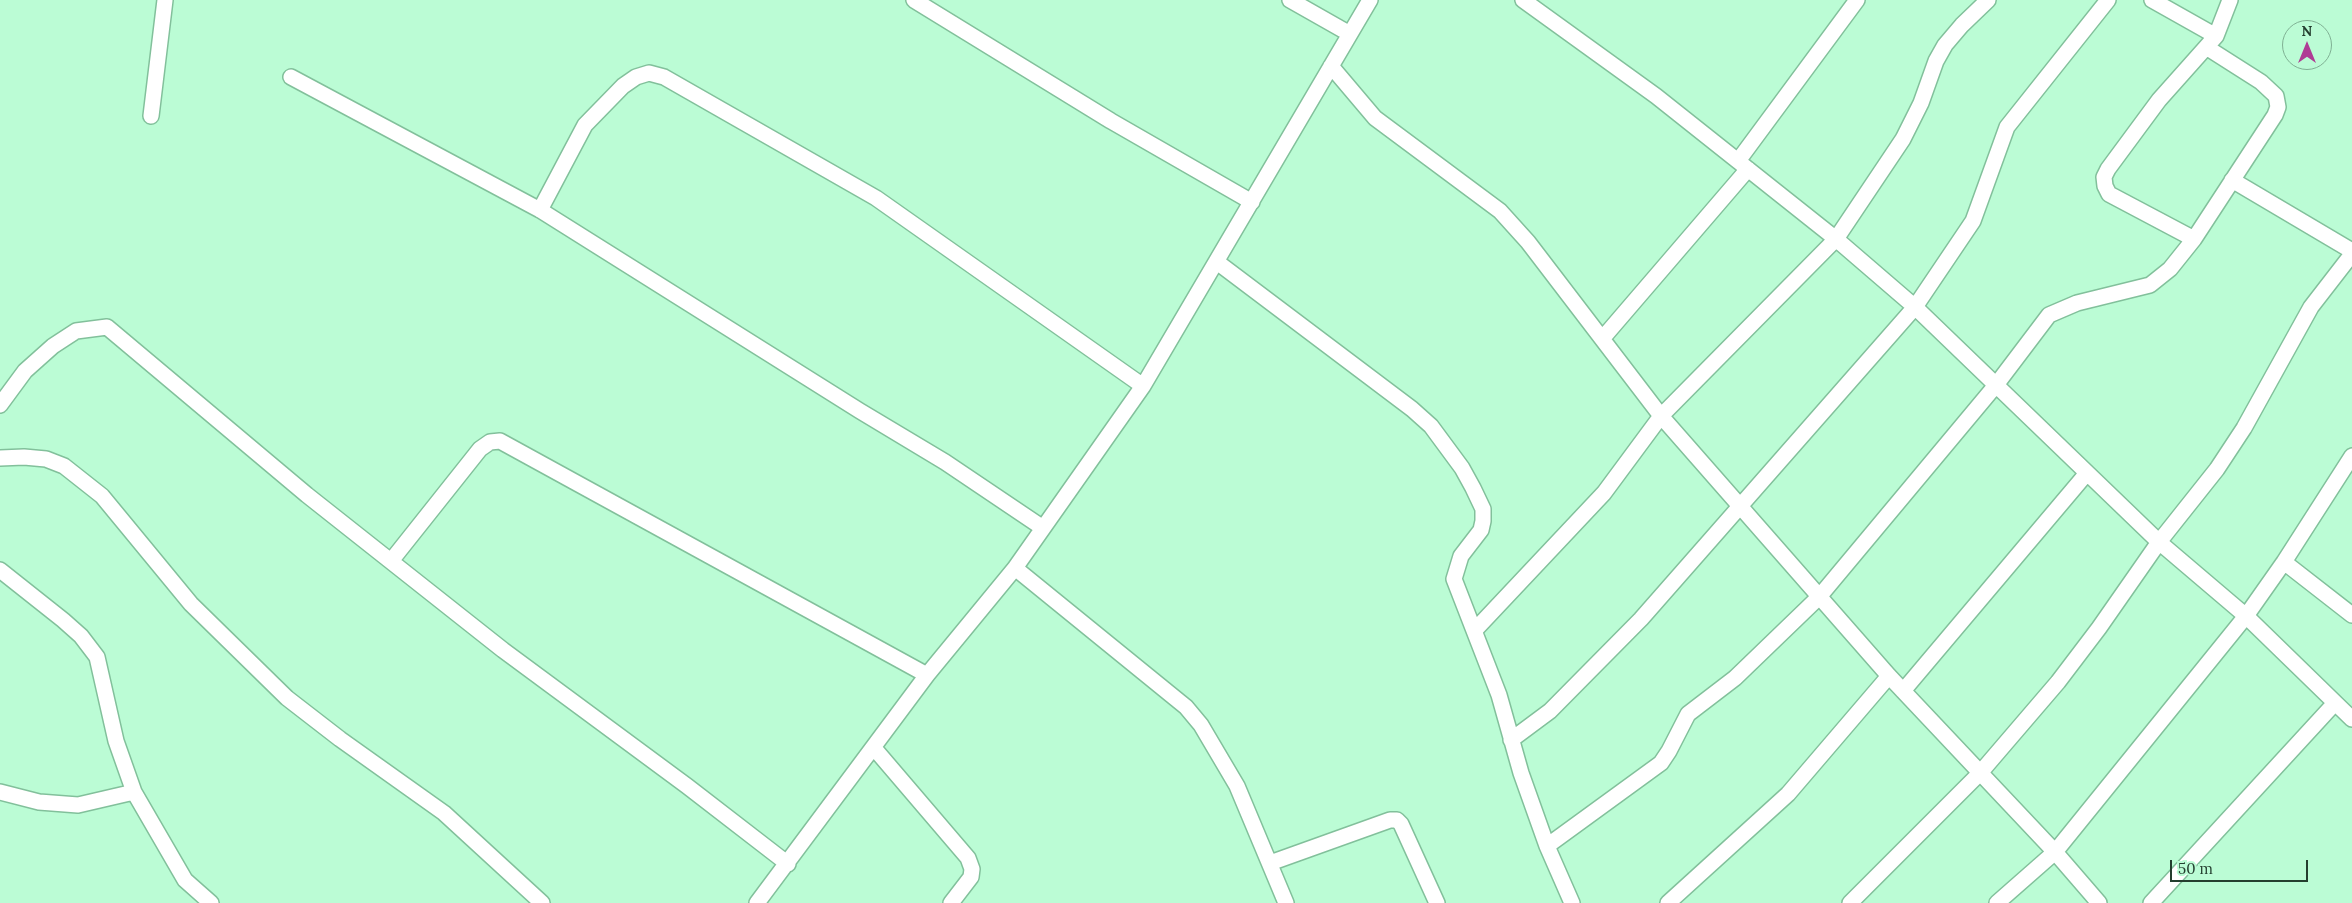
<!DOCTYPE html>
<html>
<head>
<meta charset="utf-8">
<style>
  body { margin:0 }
  #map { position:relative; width:2352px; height:903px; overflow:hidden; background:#bbfcd5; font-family:Lora,serif }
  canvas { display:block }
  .north { position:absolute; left:2282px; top:20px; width:50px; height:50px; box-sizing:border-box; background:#bbfcd5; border:1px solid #7fb093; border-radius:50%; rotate:0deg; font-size:14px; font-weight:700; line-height:20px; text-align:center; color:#243e2f }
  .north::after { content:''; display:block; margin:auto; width:18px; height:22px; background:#af3c95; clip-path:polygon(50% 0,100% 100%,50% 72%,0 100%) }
  .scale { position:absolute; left:2170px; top:860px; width:138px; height:22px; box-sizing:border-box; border:2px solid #243e2f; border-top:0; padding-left:6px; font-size:15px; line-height:18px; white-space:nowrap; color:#243e2f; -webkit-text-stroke:4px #bbfcd5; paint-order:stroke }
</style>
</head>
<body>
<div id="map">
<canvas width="2352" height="903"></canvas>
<div class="north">N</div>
<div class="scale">50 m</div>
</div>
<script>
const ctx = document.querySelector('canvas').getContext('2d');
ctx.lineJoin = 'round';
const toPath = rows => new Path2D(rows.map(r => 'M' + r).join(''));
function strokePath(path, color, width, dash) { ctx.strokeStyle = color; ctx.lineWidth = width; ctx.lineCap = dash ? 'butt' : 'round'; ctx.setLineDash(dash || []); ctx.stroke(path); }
const street = toPath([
  [914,0,1111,121,1252,202],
  [1290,0,1350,34],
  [1523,0,1656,96,1836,239,1915,307,2159,542,2246,616,2352,719],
  [2152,0,2216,36],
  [1331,66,1375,118,1500,211,1528,242,1661,416,1889,676,2055,852,2099,903],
  [291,77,540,210,860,411,945,462,1043,528],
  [151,116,165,0],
  [1738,161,1857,0],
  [2232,180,2352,251],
  [540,210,585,125,623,86,636,77,649,73,664,77,876,198,1143,386],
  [2194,239,2109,194,2105,186,2104,177,2108,169,2159,100,2216,36,2230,0],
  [1217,262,1412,409,1431,426,1462,468,1473,488,1483,509,1483,521,1481,530,1461,556,1454,579,1499,695,1521,773,1547,846,1572,903],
  [1602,339,1748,169],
  [0,405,25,371,53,346,76,331,107,327,307,495,503,650,687,786,788,864],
  [0,458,24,457,46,459,64,466,102,496,191,604,287,698,340,739,444,813,542,903],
  [391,561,480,449,490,442,500,441,927,675],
  [2284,562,2352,615],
  [1015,568,1186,707,1201,725,1237,786,1286,903],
  [0,570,63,620,81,636,97,657,116,741,134,792,185,880,211,903],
  [1475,630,1604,493,1661,416,1836,239,1903,139,1921,103,1936,61,1945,45,1962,25,1988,0],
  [1903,691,2087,473],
  [1511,740,1550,711,1641,619,1915,307,1973,221,2007,127,2108,0],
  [874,748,968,858,972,869,971,877,951,903],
  [0,792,39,802,78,805,134,792],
  [1547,846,1661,763,1669,751,1688,714,1735,678,1819,597,1996,385,2049,315,2077,303,2150,285,2170,269,2194,239,2275,115,2278,107,2276,96,2261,82,2206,47],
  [1270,863,1390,820,1397,820,1401,824,1437,903],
  [757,903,927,675,1015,568,1143,386,1370,0],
  [1668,903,1788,794,1889,676],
  [1850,903,1980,773,2058,682,2099,628,2159,542,2217,469,2244,428,2311,307,2352,254],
  [1997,903,2055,852,2246,616,2284,562,2352,456],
  [2151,903,2334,704]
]);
strokePath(street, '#82c09b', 18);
strokePath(street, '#fff', 15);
</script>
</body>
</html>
